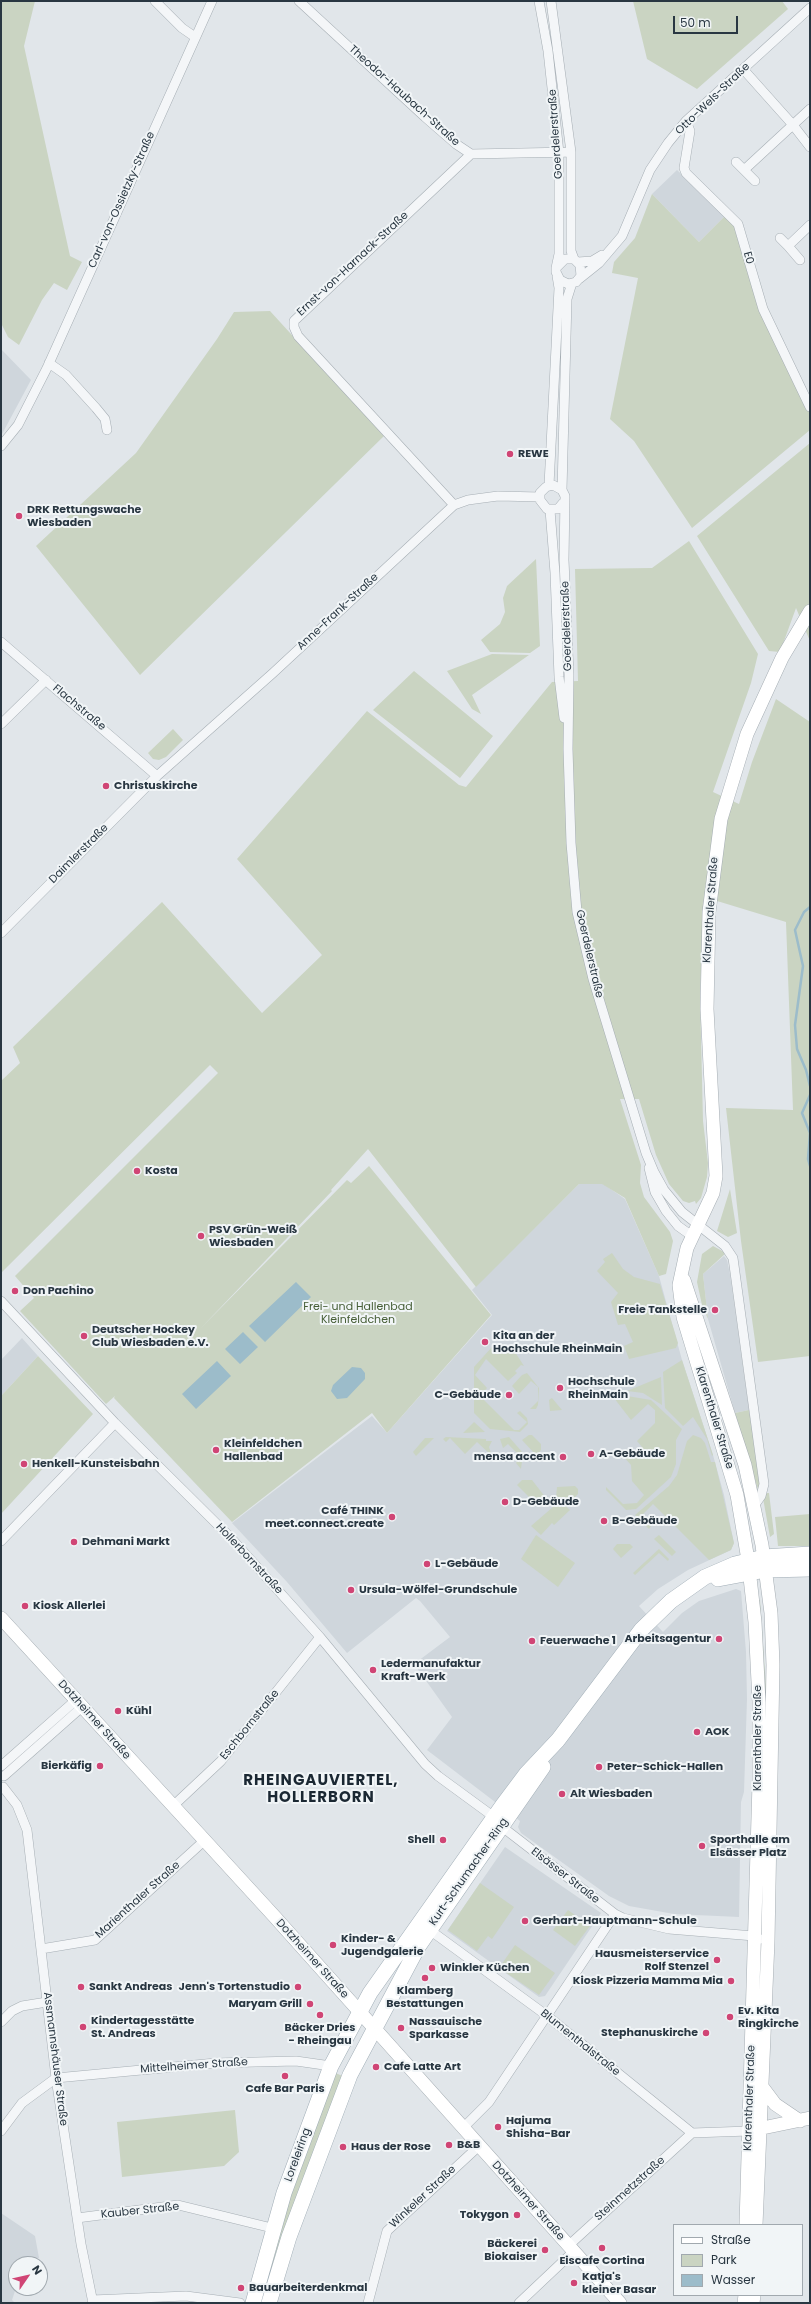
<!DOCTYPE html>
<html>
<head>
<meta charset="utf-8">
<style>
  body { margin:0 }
  #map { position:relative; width:811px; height:2304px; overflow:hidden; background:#e1e6ea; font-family:Poppins,sans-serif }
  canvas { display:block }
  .frame { position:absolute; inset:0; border:2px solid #293742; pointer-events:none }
  .legend { position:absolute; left:673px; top:2224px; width:130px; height:72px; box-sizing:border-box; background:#f1f5f7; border:1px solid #a1a9af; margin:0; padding:5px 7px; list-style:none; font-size:12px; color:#293742 }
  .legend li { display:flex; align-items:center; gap:8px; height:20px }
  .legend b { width:20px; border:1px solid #a1a9af }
  .north { position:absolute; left:8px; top:2256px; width:40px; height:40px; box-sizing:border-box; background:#f1f5f7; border:1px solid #a1a9af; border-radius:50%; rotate:56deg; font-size:11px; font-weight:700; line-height:16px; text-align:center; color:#293742 }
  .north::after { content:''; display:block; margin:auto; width:14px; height:18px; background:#d04575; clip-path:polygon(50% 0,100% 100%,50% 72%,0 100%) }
  .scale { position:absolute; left:673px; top:16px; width:65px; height:18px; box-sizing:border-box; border:2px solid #293742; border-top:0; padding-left:5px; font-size:12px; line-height:14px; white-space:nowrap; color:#293742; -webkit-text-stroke:3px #f1f5f7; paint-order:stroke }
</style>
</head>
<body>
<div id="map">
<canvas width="811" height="2304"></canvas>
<div class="frame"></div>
<ul class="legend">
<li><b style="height:5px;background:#fff"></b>Straße</li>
<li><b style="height:11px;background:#cad4c2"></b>Park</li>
<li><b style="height:11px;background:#9cbcca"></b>Wasser</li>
</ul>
<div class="north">N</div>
<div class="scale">50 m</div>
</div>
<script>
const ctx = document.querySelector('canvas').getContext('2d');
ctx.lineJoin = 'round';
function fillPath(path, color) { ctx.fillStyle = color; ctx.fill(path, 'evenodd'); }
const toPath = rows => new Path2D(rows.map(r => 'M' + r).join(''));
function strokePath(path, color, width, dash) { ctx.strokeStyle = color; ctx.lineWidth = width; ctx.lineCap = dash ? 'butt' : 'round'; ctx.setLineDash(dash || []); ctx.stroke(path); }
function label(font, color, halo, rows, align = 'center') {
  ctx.font = font + ' Poppins,sans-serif'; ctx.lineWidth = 4; ctx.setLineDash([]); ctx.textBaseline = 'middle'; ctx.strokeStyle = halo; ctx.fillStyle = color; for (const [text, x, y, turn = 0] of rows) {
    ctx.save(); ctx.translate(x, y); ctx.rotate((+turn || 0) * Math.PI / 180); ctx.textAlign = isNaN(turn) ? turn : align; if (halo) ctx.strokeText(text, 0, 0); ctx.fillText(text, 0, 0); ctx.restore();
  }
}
const built = toPath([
  [677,170,725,216,699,242,652,194],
  [1,349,31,380,1,436],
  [602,1183,625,1199,659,1276,682,1360,713,1455,724,1495,734,1543,731,1550,688,1570,658,1589,639,1606,663,1632,682,1613,699,1601,736,1589,741,1591,746,1652,747,1699,744,1792,741,1802,739,1917,674,1914,629,1906,609,1896,521,1833,518,1827,520,1821,427,1750,452,1717,414,1664,450,1637,420,1601,416,1598,347,1653,287,1582,232,1523,372,1416,387,1433,492,1315,472,1290,579,1184],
  [724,1256,727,1260,730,1274,749,1410,735,1413,708,1319,703,1274],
  [22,1338,38,1356,1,1396,1,1360],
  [505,1847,601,1913,545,1996,539,1997,447,1931],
  [1,2213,35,2236,39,2258,28,2259,26,2264,16,2264,16,2288,12,2300,15,2303,1,2303]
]);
const green = toPath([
  [1,1,35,1,24,46,70,256,82,262,67,290,54,283,42,300,19,345,8,337,1,323],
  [633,1,782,1,788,9,697,89,647,59],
  [652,194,699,242,725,216,736,227,758,305,810,413,810,430,692,528,634,441,610,419,638,278,612,273,614,262,635,238],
  [270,311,384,436,140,675,36,546,136,453,217,339,234,312],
  [810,443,810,641,796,608,780,652,769,651,697,536],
  [689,541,758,654,751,683,713,792,739,804,752,762,776,699,810,722,810,1356,758,1362,741,1241,726,1108,793,1110,786,922,704,897,700,995,703,1121,708,1163,707,1177,701,1198,696,1204,695,1201,689,1203,683,1201,669,1184,656,1155,639,1099,620,1099,641,1165,640,1183,644,1197,670,1232,673,1241,666,1274,659,1276,625,1198,602,1184,579,1184,476,1287,368,1149,331,1190,332,1191,200,1329,347,1180,351,1183,369,1166,491,1315,387,1433,372,1413,232,1522,114,1398,115,1396,106,1404,20,1311,34,1298,15,1276,218,1073,210,1065,1,1273,1,1081,20,1063,13,1047,162,902,262,1013,322,955,237,859,367,711,459,785,466,787,552,682,578,681,575,569,652,568],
  [536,559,540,646,530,653,490,652,481,640,500,624,505,612,503,598,507,586],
  [492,654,529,655,472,695,481,714,472,709,447,671],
  [414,671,493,736,460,778,373,710],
  [173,729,183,740,166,757,159,760,153,759,148,753],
  [730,1189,737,1233,728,1237,717,1231],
  [713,1246,726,1253,703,1274,708,1319,702,1305,697,1282,702,1254],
  [612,1253,623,1269,634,1277,660,1284,678,1343,676,1348,629,1359,624,1346,633,1342,625,1324,618,1325,611,1302,618,1293,597,1271,605,1262,603,1259],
  [504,1344,513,1349,524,1366,521,1365,515,1371,517,1373,508,1381,486,1359,475,1375,487,1388,480,1396,514,1430,519,1430,527,1422,517,1413,520,1411,527,1418,528,1424,520,1432,490,1429,474,1413,474,1367,492,1347],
  [38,1356,93,1414,1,1514,1,1396],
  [682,1360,713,1455,712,1456,707,1439,693,1417,683,1426,665,1408,663,1372],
  [527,1373,539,1388,538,1405,536,1409,530,1409,538,1401,538,1387,531,1381,519,1394,512,1386,522,1375],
  [661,1377,662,1405,643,1393,627,1391],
  [621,1395,651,1400,682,1429,676,1440,676,1464,671,1477,636,1509,626,1510,606,1490,606,1487,623,1504,637,1503,644,1495,632,1481,631,1465,622,1455,627,1449,633,1455,642,1447,637,1441,655,1423,655,1410,648,1404,631,1420,614,1398],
  [552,1398,562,1410,550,1411,549,1400],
  [749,1410,762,1486,759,1493,735,1413],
  [474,1422,485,1432,463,1433],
  [529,1435,532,1435,541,1444,541,1450,538,1454,535,1454,522,1440],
  [693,1435,701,1438,705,1443,711,1462,715,1462,734,1543,731,1550,709,1560,653,1504,641,1516,651,1526,649,1529,635,1515,669,1486,677,1475,687,1441],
  [446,1437,486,1439,486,1441,492,1441,489,1447,492,1456,477,1442,465,1454,450,1438,446,1442,443,1439],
  [509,1437,523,1453,521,1469,516,1463,521,1457,508,1444,503,1448,500,1439],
  [425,1438,434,1438,416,1456,413,1452],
  [522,1480,532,1480,546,1498,559,1500,570,1510,554,1525,552,1523,541,1535,531,1526,553,1507,544,1499,537,1505,517,1485],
  [575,1486,578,1489,578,1494,572,1500,556,1497,557,1487],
  [767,1493,769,1493,774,1534,770,1537,763,1498],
  [810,1514,810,1546,778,1546,775,1517],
  [536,1535,575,1563,558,1587,521,1559],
  [659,1535,676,1552,672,1556,654,1539],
  [617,1544,630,1544,633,1547,621,1558,613,1549],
  [659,1549,669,1559,668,1561,659,1553,635,1575,633,1573],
  [757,1600,760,1600,766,1687,767,1742],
  [480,1883,514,1907,492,1939,488,1936,477,1951,448,1930],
  [568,1910,590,1926,575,1946,553,1930],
  [515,1945,555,1973,539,1995,499,1968],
  [333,2072,345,2077,261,2303,259,2298,277,2228],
  [235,2110,239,2152,224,2166,122,2177,117,2122]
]);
const water = toPath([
  [296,1282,311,1297,265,1342,249,1326],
  [243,1332,258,1347,240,1364,225,1349],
  [217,1361,231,1376,196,1409,182,1394],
  [352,1367,361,1368,365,1373,365,1379,347,1398,337,1399,331,1391,333,1385]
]);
const stream = toPath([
  [810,907,804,912,795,930,803,966,795,1025,797,1049,806,1070,810,1086],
  [810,1095,802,1113,810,1133],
  [810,1133,808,1159,810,1166]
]);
const street = toPath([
  [155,1,182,28,195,37],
  [299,1,425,117,456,144,471,154,571,152],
  [539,1,548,51,559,153,559,254,556,268,556,272,560,280,568,284,576,282,581,276,580,265,574,259,565,259,556,268],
  [551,1,571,152,571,251,574,259],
  [743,69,793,125,810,147],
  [686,121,690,131,684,168,686,173,738,224,763,309,810,407],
  [736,162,744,170],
  [755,181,744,170,810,109],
  [780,238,788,246],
  [800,260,788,246,810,225],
  [578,262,592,261,602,255],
  [579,279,599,263,622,236,650,170,668,143,686,121,810,8],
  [49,363,66,375,96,408,105,419,107,430],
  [1,446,18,425,47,368,212,1],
  [549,485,559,288,557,276],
  [562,490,567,299,572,283],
  [563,503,558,509,547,509,540,500,540,493,546,487,553,485,562,490,565,496,564,560,569,675,568,749,571,843,577,912,593,979,646,1153,654,1172,664,1190,682,1212,725,1246,733,1258,764,1484,761,1496,754,1506],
  [454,505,298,336,294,327,294,321,471,154],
  [550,510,555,573,559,677,564,718],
  [1,642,157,776],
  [1,724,46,680],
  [1,933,157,776,273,673,454,505,468,500,498,496,540,497],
  [649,1168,655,1192,666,1211,678,1226,692,1236],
  [1,1301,115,1423,231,1538,320,1637,425,1764,438,1776,494,1817],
  [1,1541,115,1423],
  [1,1766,76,1700],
  [4,1776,82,1707],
  [3,1787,17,1805,27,1830,56,2078,81,2244,93,2303],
  [173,1806,221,1761,320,1637],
  [501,1826,615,1914,623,1918,669,1929,754,1936,760,1939],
  [427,1928,546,2015,692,2133,749,2131],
  [41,1949,95,1940,205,1840],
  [1,2022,12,2011,22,2006,47,2002],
  [463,2128,489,2102,615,1914],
  [1,2131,22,2103,56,2078,216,2063,296,2061,331,2066],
  [77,2218,178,2205,272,2228],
  [568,2246,692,2133],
  [92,2300,186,2296,240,2303],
  [368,2303,387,2231,479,2146],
  [519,2303,573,2252]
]);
const secondary = toPath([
  [684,1280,745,1465,762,1545,771,1613,773,1665,768,1941,756,2225],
  [1,1618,274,1916,620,2303],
  [763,2088,775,2104,800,2121],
  [753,2130,810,2118],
  [746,2225,759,1783,759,1702,755,1622,748,1560,737,1495,683,1317,679,1285,687,1248,713,1193,716,1176,707,1009,709,912,721,819,747,734,782,658,810,611],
  [744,2303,745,2295],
  [753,2303,754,2295]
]);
const primary = toPath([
  [718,1579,766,1570,810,1569],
  [253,2303,284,2193,331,2066,370,1993,502,1806,526,1774,558,1740,641,1630,671,1601,705,1577,735,1564,764,1557,810,1554],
  [269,2303,289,2237,350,2075,418,1947,543,1767]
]);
const markers = [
  [510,454,4,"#d04575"],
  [19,516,4,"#d04575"],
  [106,786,4,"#d04575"],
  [137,1171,4,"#d04575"],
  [201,1236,4,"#d04575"],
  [15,1291,4,"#d04575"],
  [715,1310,4,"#d04575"],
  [84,1336,4,"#d04575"],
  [485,1342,4,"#d04575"],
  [560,1388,4,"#d04575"],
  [509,1395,4,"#d04575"],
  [216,1450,4,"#d04575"],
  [591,1454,4,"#d04575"],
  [563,1457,4,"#d04575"],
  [24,1464,4,"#d04575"],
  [505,1502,4,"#d04575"],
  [392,1517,4,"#d04575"],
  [604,1521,4,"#d04575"],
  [74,1542,4,"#d04575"],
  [427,1564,4,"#d04575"],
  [351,1590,4,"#d04575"],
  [25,1606,4,"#d04575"],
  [719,1639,4,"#d04575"],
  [532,1641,4,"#d04575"],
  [373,1670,4,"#d04575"],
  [118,1711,4,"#d04575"],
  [697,1732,4,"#d04575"],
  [100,1766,4,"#d04575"],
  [599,1767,4,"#d04575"],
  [562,1794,4,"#d04575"],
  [443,1840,4,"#d04575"],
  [702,1846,4,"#d04575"],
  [525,1921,4,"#d04575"],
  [333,1945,4,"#d04575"],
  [717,1960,4,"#d04575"],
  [432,1968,4,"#d04575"],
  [425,1978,4,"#d04575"],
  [731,1981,4,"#d04575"],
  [81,1987,4,"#d04575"],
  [298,1987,4,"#d04575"],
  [310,2004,4,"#d04575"],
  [320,2015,4,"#d04575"],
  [730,2017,4,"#d04575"],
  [83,2027,4,"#d04575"],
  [401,2028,4,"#d04575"],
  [706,2033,4,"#d04575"],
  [376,2067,4,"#d04575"],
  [285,2076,4,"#d04575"],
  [498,2127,4,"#d04575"],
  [449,2145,4,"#d04575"],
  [343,2147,4,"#d04575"],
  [517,2215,4,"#d04575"],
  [602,2248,4,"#d04575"],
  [545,2250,4,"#d04575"],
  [574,2283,4,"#d04575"],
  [241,2288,4,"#d04575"]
];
const streetNames = [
  ["Theodor-Haubach-Straße",404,96,42],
  ["Otto-Wels-Straße",713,99,-44],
  ["Goerdelerstraße",556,134,-94],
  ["Carl-von-Ossietzky-Straße",122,200,-66],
  ["E0",748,258,75],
  ["Ernst-von-Harnack-Straße",353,264,-43],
  ["Anne-Frank-Straße",338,612,-43],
  ["Goerdelerstraße",567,626,-92],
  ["Flachstraße",79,708,40],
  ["Daimlerstraße",79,854,-45],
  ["Klarenthaler Straße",711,910,-86],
  ["Goerdelerstraße",589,954,77],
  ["Klarenthaler Straße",714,1418,73],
  ["Hollerbornstraße",249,1559,47],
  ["Dotzheimer Straße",94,1720,48],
  ["Eschbornstraße",250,1725,-51],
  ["Klarenthaler Straße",758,1738,-90],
  ["Kurt-Schumacher-Ring",469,1872,-55],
  ["Elsässer Straße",565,1876,38],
  ["Marienthaler Straße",138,1900,-42],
  ["Dotzheimer Straße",312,1959,48],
  ["Blumenthalstraße",580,2043,39],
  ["Assmannshäuser Straße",55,2059,83],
  ["Mittelheimer Straße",194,2066,-4],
  ["Klarenthaler Straße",750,2098,-88],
  ["Loreleiring",298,2155,-70],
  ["Steinmetzstraße",630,2189,-42],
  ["Winkeler Straße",423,2197,-43],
  ["Dotzheimer Straße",528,2201,48],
  ["Kauber Straße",140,2211,-6]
];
const poiNames = [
  ["REWE",518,454],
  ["DRK Rettungswache",27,510],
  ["Wiesbaden",27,523],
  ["Christuskirche",114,786],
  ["Kosta",145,1171],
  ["PSV Grün-Weiß",209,1230],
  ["Wiesbaden",209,1243],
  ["Don Pachino",23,1291],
  ["Freie Tankstelle",707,1310,"right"],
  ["Deutscher Hockey",92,1330],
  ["Club Wiesbaden e.V.",92,1343],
  ["Kita an der",493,1336],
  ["Hochschule RheinMain",493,1349],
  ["Hochschule",568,1382],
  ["RheinMain",568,1395],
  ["C-Gebäude",501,1395,"right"],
  ["Kleinfeldchen",224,1444],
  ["Hallenbad",224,1457],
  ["A-Gebäude",599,1454],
  ["mensa accent",555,1457,"right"],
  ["Henkell-Kunsteisbahn",32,1464],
  ["D-Gebäude",513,1502],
  ["Café THINK",384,1511,"right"],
  ["meet.connect.create",384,1524,"right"],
  ["B-Gebäude",612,1521],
  ["Dehmani Markt",82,1542],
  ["L-Gebäude",435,1564],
  ["Ursula-Wölfel-Grundschule",359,1590],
  ["Kiosk Allerlei",33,1606],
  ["Arbeitsagentur",711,1639,"right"],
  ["Feuerwache 1",540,1641],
  ["Ledermanufaktur",381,1664],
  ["Kraft-Werk",381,1677],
  ["Kühl",126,1711],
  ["AOK",705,1732],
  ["Bierkäfig",92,1766,"right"],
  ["Peter-Schick-Hallen",607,1767],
  ["Alt Wiesbaden",570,1794],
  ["Shell",435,1840,"right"],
  ["Sporthalle am",710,1840],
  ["Elsässer Platz",710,1853],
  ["Gerhart-Hauptmann-Schule",533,1921],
  ["Kinder- &",341,1939],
  ["Jugendgalerie",341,1952],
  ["Hausmeisterservice",709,1954,"right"],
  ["Rolf Stenzel",709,1967,"right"],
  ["Winkler Küchen",440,1968],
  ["Kiosk Pizzeria Mamma Mia",723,1981,"right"],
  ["Sankt Andreas",89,1987],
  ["Jenn's Tortenstudio",290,1987,"right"],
  ["Klamberg",425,1991,"center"],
  ["Bestattungen",425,2004,"center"],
  ["Maryam Grill",302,2004,"right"],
  ["Ev. Kita",738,2011],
  ["Ringkirche",738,2024],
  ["Kindertagesstätte",91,2021],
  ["St. Andreas",91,2034],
  ["Nassauische",409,2022],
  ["Sparkasse",409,2035],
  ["Bäcker Dries",320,2028,"center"],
  ["- Rheingau",320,2041,"center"],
  ["Stephanuskirche",698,2033,"right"],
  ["Cafe Latte Art",384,2067],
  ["Cafe Bar Paris",285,2089,"center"],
  ["Hajuma",506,2121],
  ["Shisha-Bar",506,2134],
  ["B&B",457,2145],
  ["Haus der Rose",351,2147],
  ["Tokygon",509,2215,"right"],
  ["Bäckerei",537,2244,"right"],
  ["Biokaiser",537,2257,"right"],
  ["Eiscafe Cortina",602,2261,"center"],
  ["Katja's",582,2277],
  ["kleiner Basar",582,2290],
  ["Bauarbeiterdenkmal",249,2288]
];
const parkNames = [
  ["Frei- und Hallenbad",358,1307],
  ["Kleinfeldchen",358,1320]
];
const districtNames = [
  ["RHEINGAUVIERTEL,",321,1781],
  ["HOLLERBORN",321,1798]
];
fillPath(built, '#cfd6dc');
fillPath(green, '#cad4c2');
fillPath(water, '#9cbcca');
strokePath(stream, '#9cbcca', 2.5);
strokePath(street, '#a6aeb4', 10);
strokePath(secondary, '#a6aeb4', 14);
strokePath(primary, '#a0adb6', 16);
strokePath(street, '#f4f6f8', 9);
strokePath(secondary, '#fff', 13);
strokePath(primary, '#fff', 15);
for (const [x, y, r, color] of markers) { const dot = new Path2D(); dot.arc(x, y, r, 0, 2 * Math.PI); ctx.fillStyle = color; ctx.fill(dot); strokePath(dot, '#f1f5f7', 1.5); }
label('11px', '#293742', '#f1f5f7', streetNames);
label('bold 11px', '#293742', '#f1f5f7', poiNames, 'left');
label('11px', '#465e36', '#f1f5f7', parkNames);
ctx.letterSpacing = '1px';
label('bold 15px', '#1b2833', '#f1f5f7', districtNames);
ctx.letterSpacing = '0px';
</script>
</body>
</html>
